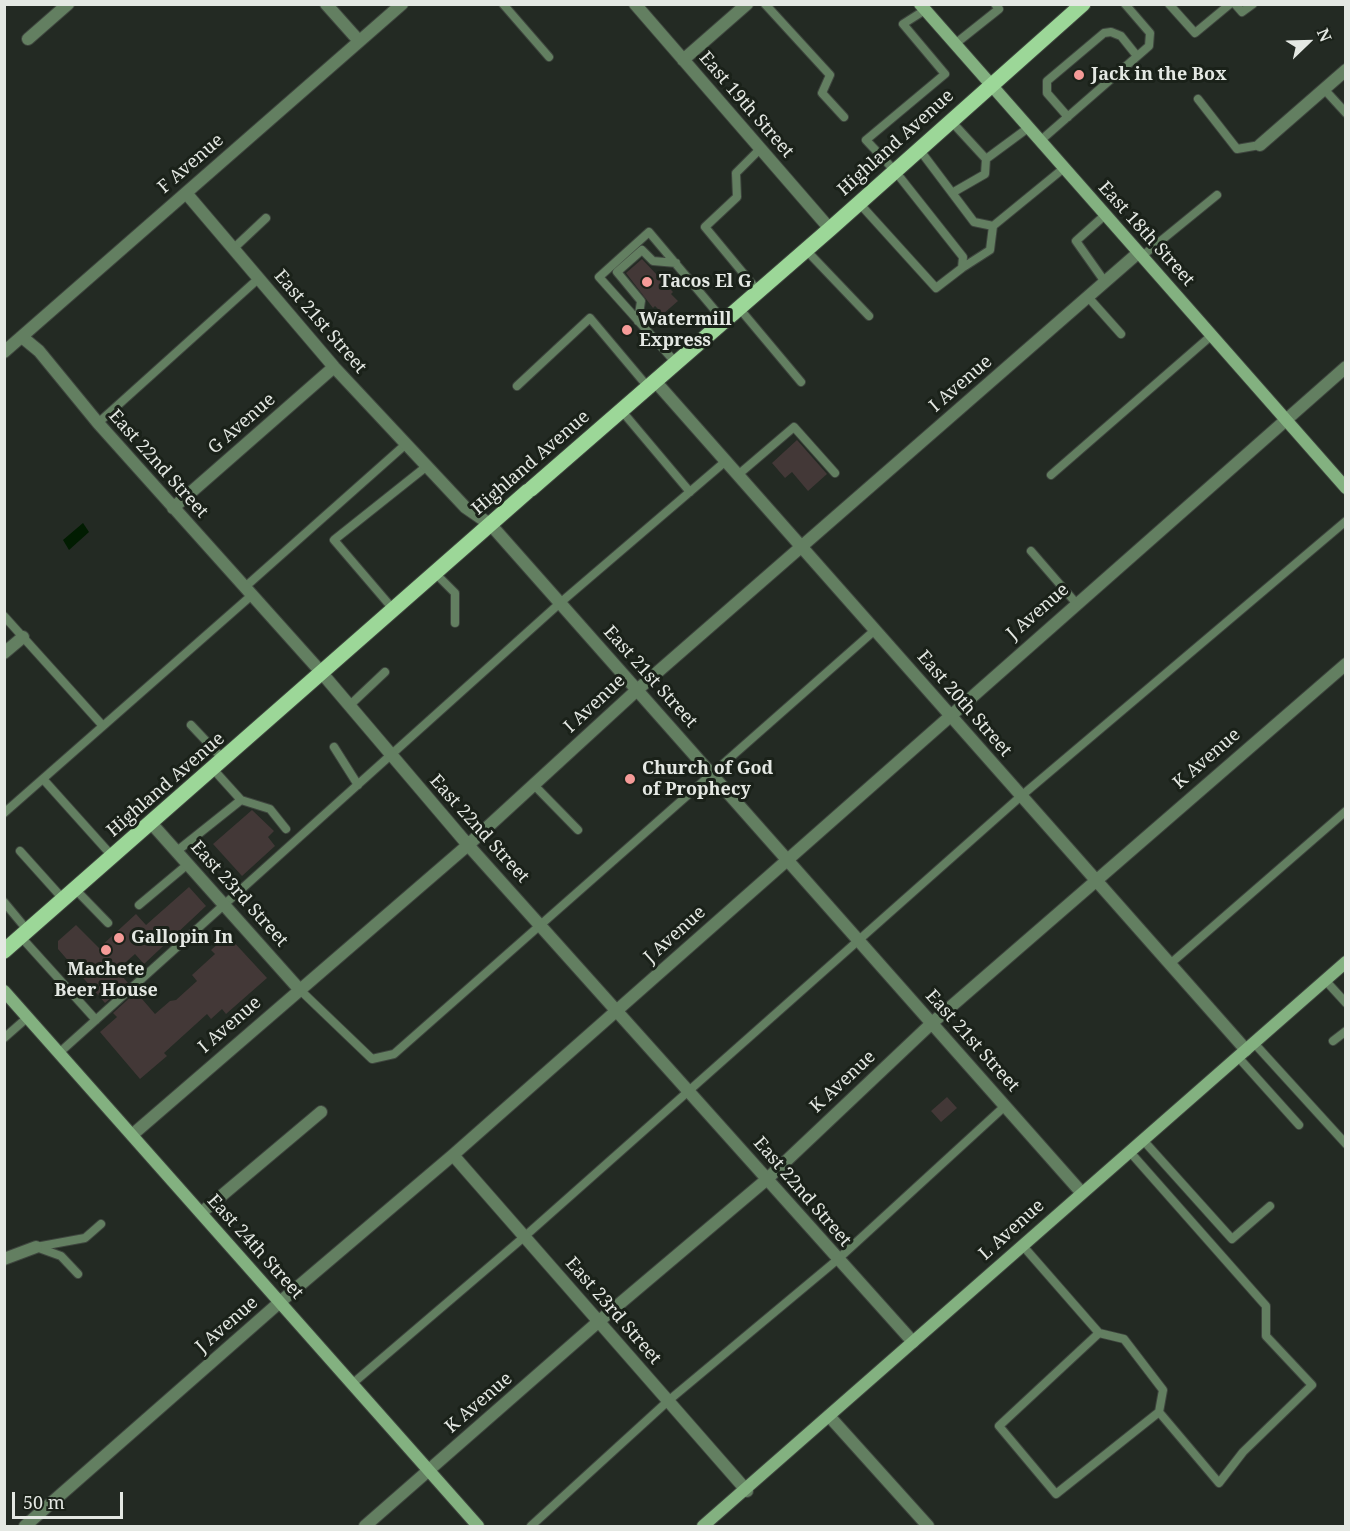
<!DOCTYPE html>
<html>
<head>
<meta charset="utf-8">
<style>
  body { margin:0 }
  #map { position:relative; width:1350px; height:1531px; overflow:hidden; background:#232a23; font-family:"Noto Serif",serif }
  canvas { display:block }
  .frame { position:absolute; inset:0; border:6px solid #e4e8e3; pointer-events:none }
  .north { position:absolute; left:1278px; top:12px; width:60px; height:60px; -webkit-text-stroke:4px #1a2119; paint-order:stroke; rotate:67deg; font-size:16px; font-weight:700; line-height:24px; text-align:center; color:#e4e8e3 }
  .north::after { content:''; display:block; margin:auto; width:21px; height:27px; background:#e4e8e3; clip-path:polygon(50% 0,100% 100%,50% 72%,0 100%) }
  .scale { position:absolute; left:12px; top:1492px; width:111px; height:27px; box-sizing:border-box; border:3px solid #e4e8e3; border-top:0; padding-left:8px; font-size:18px; line-height:21px; white-space:nowrap; color:#e4e8e3; -webkit-text-stroke:4px #1a2119; paint-order:stroke }
</style>
</head>
<body>
<div id="map">
<canvas width="1350" height="1531"></canvas>
<div class="frame"></div>
<div class="north">N</div>
<div class="scale">50 m</div>
</div>
<script>
const ctx = document.querySelector('canvas').getContext('2d');
ctx.lineJoin = 'round';
function fillPath(path, color) { ctx.fillStyle = color; ctx.fill(path, 'evenodd'); }
const toPath = rows => new Path2D(rows.map(r => 'M' + r).join(''));
function strokePath(path, color, width, dash) { ctx.strokeStyle = color; ctx.lineWidth = width; ctx.lineCap = dash ? 'butt' : 'round'; ctx.setLineDash(dash || []); ctx.stroke(path); }
function label(font, color, halo, rows, align = 'center') {
  ctx.font = font + ' "Noto Serif",serif'; ctx.lineWidth = 6; ctx.setLineDash([]); ctx.textBaseline = 'middle'; ctx.strokeStyle = halo; ctx.fillStyle = color; for (const [text, x, y, turn = 0] of rows) {
    ctx.save(); ctx.translate(x, y); ctx.rotate((+turn || 0) * Math.PI / 180); ctx.textAlign = isNaN(turn) ? turn : align; if (halo) ctx.strokeText(text, 0, 0); ctx.fillText(text, 0, 0); ctx.restore();
  }
}
const water = toPath([
  [83,523,89,532,69,550,63,540]
]);
const building = toPath([
  [642,259,673,292,671,294,678,301,663,314,655,306,653,308,626,273],
  [797,440,827,474,808,491,792,472,785,478,772,463],
  [252,810,274,831,268,837,275,846,242,876,213,844],
  [189,887,206,906,144,964,135,954,117,970,128,983,105,1003,58,949,58,941,76,925,99,948,136,914,146,925],
  [231,939,267,978,226,1014,222,1009,211,1019,207,1014,164,1053,167,1056,140,1079,100,1032,117,1017,113,1013,136,992,155,1014,170,1001,176,1000,197,981,192,975,215,954,211,950,220,942,224,945],
  [947,1097,957,1108,941,1122,931,1111]
]);
const lane = toPath([
  [503,4,549,57],
  [765,4,830,75,822,93,844,117],
  [1169,4,1195,33,1230,4],
  [1235,4,1242,12,1253,4],
  [955,44,999,9,995,4],
  [1324,89,1346,113],
  [1198,99,1237,149,1260,145],
  [1068,117,1047,93,1047,81,1104,33,1111,32,1121,36,1137,56],
  [951,121,986,159,1028,128],
  [1040,141,1149,46,1150,33,1125,4],
  [919,149,974,222,993,226,1064,168],
  [952,193,985,174,986,159],
  [859,203,936,288,962,268,963,257,895,171,866,140,945,74,903,24,925,10],
  [1105,215,1076,241,1105,282],
  [233,249,266,218],
  [806,250,869,316],
  [1141,257,1217,195],
  [962,268,990,250,993,226],
  [758,291,705,227,737,197,736,173,760,149],
  [1088,297,1121,334],
  [739,308,801,382],
  [638,321,641,301,617,272,642,250,653,261,676,263],
  [676,363,599,277,649,232,724,321],
  [517,386,590,318,648,387],
  [621,410,690,492],
  [98,423,258,279],
  [739,474,794,427,835,473],
  [1051,475,1212,335],
  [1031,551,1076,603],
  [435,573,455,593,455,623],
  [245,587,406,444],
  [393,609,334,540,427,466],
  [4,616,103,726],
  [349,706,385,672],
  [191,725,224,760],
  [334,747,358,785],
  [213,769,241,800],
  [43,779,113,857],
  [534,785,578,830],
  [4,813,252,595],
  [20,851,64,900],
  [177,851,241,800,270,809,286,829],
  [76,890,108,923],
  [4,902,28,931],
  [139,905,188,864],
  [21,937,96,1020],
  [1170,964,1346,811],
  [1325,980,1346,1003],
  [299,989,372,1059,394,1054,875,630],
  [4,1038,28,1017],
  [1333,1041,1346,1031],
  [1254,1043,1346,1144],
  [59,1053,560,603,727,460],
  [1238,1057,1299,1125],
  [1143,1140,1232,1239,1270,1206],
  [1023,1246,1099,1333,999,1426,1056,1494,1159,1412,1219,1483,1243,1452,1312,1385,1266,1336,1266,1306,1130,1152],
  [36,1247,85,1238,101,1224],
  [36,1247,61,1256,78,1274],
  [1099,1333,1124,1339,1163,1390,1159,1412],
  [352,1384,524,1237,1020,797,1346,521],
  [531,1526,668,1401,837,1260,1005,1106]
]);
const street = toPath([
  [326,4,359,41],
  [635,4,830,229],
  [28,39,68,4],
  [683,60,747,4],
  [1260,145,1346,70],
  [186,193,334,367,465,507,491,525,1081,1192],
  [22,337,39,351,98,423,321,672,468,845,913,1342],
  [4,352,402,4],
  [655,381,1246,1050],
  [173,508,334,367],
  [4,653,23,637],
  [152,824,299,989],
  [132,1135,468,845,637,690,1138,253],
  [453,1155,747,1491],
  [201,1213,321,1112],
  [4,1259,36,1247],
  [829,1416,928,1526],
  [25,1526,280,1302,453,1155,1346,367],
  [365,1526,598,1322,766,1180,932,1023,1346,664]
]);
const secondary = toPath([
  [920,4,1346,488],
  [4,991,478,1526],
  [703,1526,1346,962]
]);
const primary = toPath([
  [531,489,830,229,1083,4],
  [4,951,528,491]
]);
const markers = [
  [1079,75,6,"#f59b98"],
  [647,282,6,"#f59b98"],
  [627,330,6,"#f59b98"],
  [630,779,6,"#f59b98"],
  [119,938,6,"#f59b98"],
  [106,950,6,"#f59b98"]
];
const poiNames = [
  ["Jack in the Box",1091,75],
  ["Tacos El G",659,282],
  ["Watermill",639,320],
  ["Express",639,341],
  ["Church of God",642,769],
  ["of Prophecy",642,790],
  ["Gallopin In",131,938],
  ["Machete",106,970,"center"],
  ["Beer House",106,991,"center"]
];
const streetNames = [
  ["East 19th Street",746,105,49],
  ["Highland Avenue",896,143,-42],
  ["F Avenue",191,164,-41],
  ["East 18th Street",1146,234,48],
  ["East 21st Street",320,322,49],
  ["I Avenue",961,384,-41],
  ["G Avenue",242,424,-41],
  ["Highland Avenue",531,463,-41],
  ["East 22nd Street",158,464,48],
  ["J Avenue",1038,612,-41],
  ["East 21st Street",650,677,48],
  ["I Avenue",595,704,-43],
  ["East 20th Street",964,704,49],
  ["K Avenue",1207,759,-41],
  ["Highland Avenue",166,785,-41],
  ["East 22nd Street",479,829,48],
  ["East 23rd Street",239,894,48],
  ["J Avenue",675,935,-42],
  ["I Avenue",230,1025,-41],
  ["East 21st Street",972,1041,48],
  ["K Avenue",843,1082,-43],
  ["East 22nd Street",802,1192,49],
  ["L Avenue",1012,1230,-42],
  ["East 24th Street",255,1247,48],
  ["East 23rd Street",613,1311,49],
  ["J Avenue",227,1325,-41],
  ["K Avenue",479,1403,-41]
];
fillPath(water, '#011c01');
fillPath(building, '#433837');
strokePath(lane, '#3e453e', 10);
strokePath(street, '#3e453e', 14);
strokePath(secondary, '#3e453e', 14);
strokePath(primary, '#3e453e', 17);
strokePath(lane, '#637f61', 8);
strokePath(street, '#637f61', 12);
strokePath(secondary, '#83b180', 12);
strokePath(primary, '#9cd798', 15);
for (const [x, y, r, color] of markers) { const dot = new Path2D(); dot.arc(x, y, r, 0, 2 * Math.PI); ctx.fillStyle = color; ctx.fill(dot); strokePath(dot, '#1a2119', 2); }
label('bold 18px', '#e4e8e3', '#1a2119', poiNames, 'left');
label('18px', '#e4e8e3', '#1a2119', streetNames);
</script>
</body>
</html>
